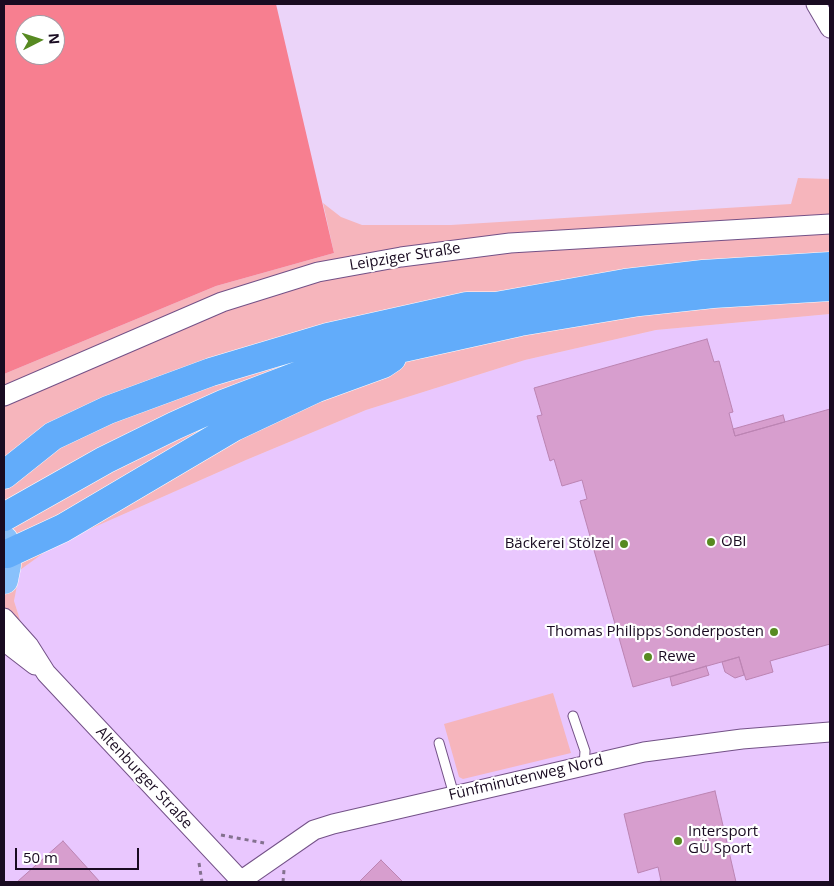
<!DOCTYPE html>
<html>
<head>
<meta charset="utf-8">
<style>
  body { margin:0 }
  #map { position:relative; width:834px; height:886px; overflow:hidden; background:#ebd4f9; font-family:"Open Sans",sans-serif }
  canvas { display:block }
  .frame { position:absolute; inset:0; border:5px solid #190b21; pointer-events:none }
  .north { position:absolute; left:15px; top:15px; width:50px; height:50px; box-sizing:border-box; background:#fff; border:1px solid #a39da6; border-radius:50%; rotate:85deg; font-size:14px; font-weight:700; line-height:20px; text-align:center; color:#190b21 }
  .north::after { content:''; display:block; margin:auto; width:18px; height:22px; background:#578a21; clip-path:polygon(50% 0,100% 100%,50% 72%,0 100%) }
  .scale { position:absolute; left:15px; top:848px; width:124px; height:22px; box-sizing:border-box; border:2px solid #190b21; border-top:0; padding-left:6px; font-size:15px; line-height:18px; white-space:nowrap; color:#190b21; -webkit-text-stroke:4px #fff; paint-order:stroke }
</style>
</head>
<body>
<div id="map">
<canvas width="834" height="886"></canvas>
<div class="frame"></div>
<div class="north">N</div>
<div class="scale">50 m</div>
</div>
<script>
const ctx = document.querySelector('canvas').getContext('2d');
ctx.lineJoin = 'round';
function fillPath(path, color) { ctx.fillStyle = color; ctx.fill(path, 'evenodd'); }
const toPath = rows => new Path2D(rows.map(r => 'M' + r).join(''));
function strokePath(path, color, width, dash) { ctx.strokeStyle = color; ctx.lineWidth = width; ctx.lineCap = dash ? 'butt' : 'round'; ctx.setLineDash(dash || []); ctx.stroke(path); }
function label(font, color, halo, rows, align = 'center') {
  ctx.font = font + ' "Open Sans",sans-serif'; ctx.lineWidth = 4.5; ctx.setLineDash([]); ctx.textBaseline = 'middle'; ctx.strokeStyle = halo; ctx.fillStyle = color; for (const [text, x, y, turn = 0] of rows) {
    ctx.save(); ctx.translate(x, y); ctx.rotate((+turn || 0) * Math.PI / 180); ctx.textAlign = isNaN(turn) ? turn : align; if (halo) ctx.strokeText(text, 0, 0); ctx.fillText(text, 0, 0); ctx.restore();
  }
}
const built = toPath([
  [830,314,830,882,4,882,4,636,21,623,14,601,20,570,56,544,246,460,366,410,525,360,656,330]
]);
const green = toPath([
  [798,178,830,179,830,314,656,330,525,360,366,410,246,460,56,544,20,570,14,601,21,623,4,636,4,374,216,286,334,253,323,203,341,217,362,225,451,225,791,204],
  [553,693,571,753,463,779,459,777,444,724]
]);
const forest = toPath([
  [4,4,276,4,334,253,216,286,4,374],
  [25,25,55,25,55,55,25,55]
]);
const building = toPath([
  [707,339,714,362,719,361,733,412,729,413,735,436,830,409,830,644,770,661,773,672,746,680,739,657,633,687,580,501,587,499,582,480,562,486,554,459,550,461,537,416,542,415,534,388,707,339],
  [783,415,785,422,735,436,733,429,783,415],
  [739,657,744,675,735,678,725,672,722,662,739,657],
  [706,666,709,675,672,686,670,677,706,666],
  [715,791,736,882,655,882,661,881,658,867,638,873,624,814,715,791],
  [63,841,100,882,17,882,63,841],
  [381,860,403,882,359,882,381,860]
]);
const path = toPath([
  [221,835,264,843],
  [199,863,202,882],
  [283,882,284,870]
]);
const service = toPath([
  [573,716,585,751,584,766],
  [439,743,454,795]
]);
const minor = toPath([
  [816,4,830,28],
  [4,396,222,302,318,272,401,257,510,243,830,224],
  [4,618,29,646,46,673,242,882],
  [4,641,35,665],
  [239,882,314,830,333,824,644,752,742,739,830,732]
]);
const primary = toPath([
  [4,540,7,565,4,580]
]);
const trunk = toPath([
  [367,356,520,322,639,302,713,294,830,287],
  [4,475,53,436,108,410,211,372,328,337,467,306,496,306,625,283,703,274,830,266],
  [4,517,105,460,174,426,225,403,333,362,357,349,387,339],
  [7,554,63,528,234,427,317,388,383,364,392,358]
]);
const markers = [
  [711,542,5,"#578a21"],
  [624,544,5,"#578a21"],
  [774,632,5,"#578a21"],
  [648,657,5,"#578a21"],
  [678,841,5,"#578a21"]
];
const streetNames = [
  ["Leipziger Straße",405,257,-9],
  ["Altenburger Straße",144,778,47],
  ["Fünfminutenweg Nord",526,778,-13]
];
const poiNames = [
  ["OBI",721,542],
  ["Bäckerei Stölzel",614,544,"right"],
  ["Thomas Philipps Sonderposten",764,632,"right"],
  ["Rewe",658,657],
  ["Intersport",688,832],
  ["GÜ Sport",688,849]
];
fillPath(built, '#e9c7fe');
fillPath(green, '#f6b5bc');
fillPath(forest, '#f77f90');
fillPath(building, '#d79ece');
strokePath(building, '#bc84b3', 1);
strokePath(service, '#735187', 11);
strokePath(minor, '#735187', 21);
strokePath(primary, '#fff', 29);
strokePath(trunk, '#fff', 29);
strokePath(path, '#83718e', 3, [4, 4]);
strokePath(service, '#fff', 9);
strokePath(minor, '#fff', 19);
strokePath(primary, '#89c1fb', 28);
strokePath(trunk, '#62acfa', 28);
for (const [x, y, r, color] of markers) { const dot = new Path2D(); dot.arc(x, y, r, 0, 2 * Math.PI); ctx.fillStyle = color; ctx.fill(dot); strokePath(dot, '#fff', 2); }
label('15px', '#190b21', '#fff', streetNames);
label('15px', '#190b21', '#fff', poiNames, 'left');
</script>
</body>
</html>
